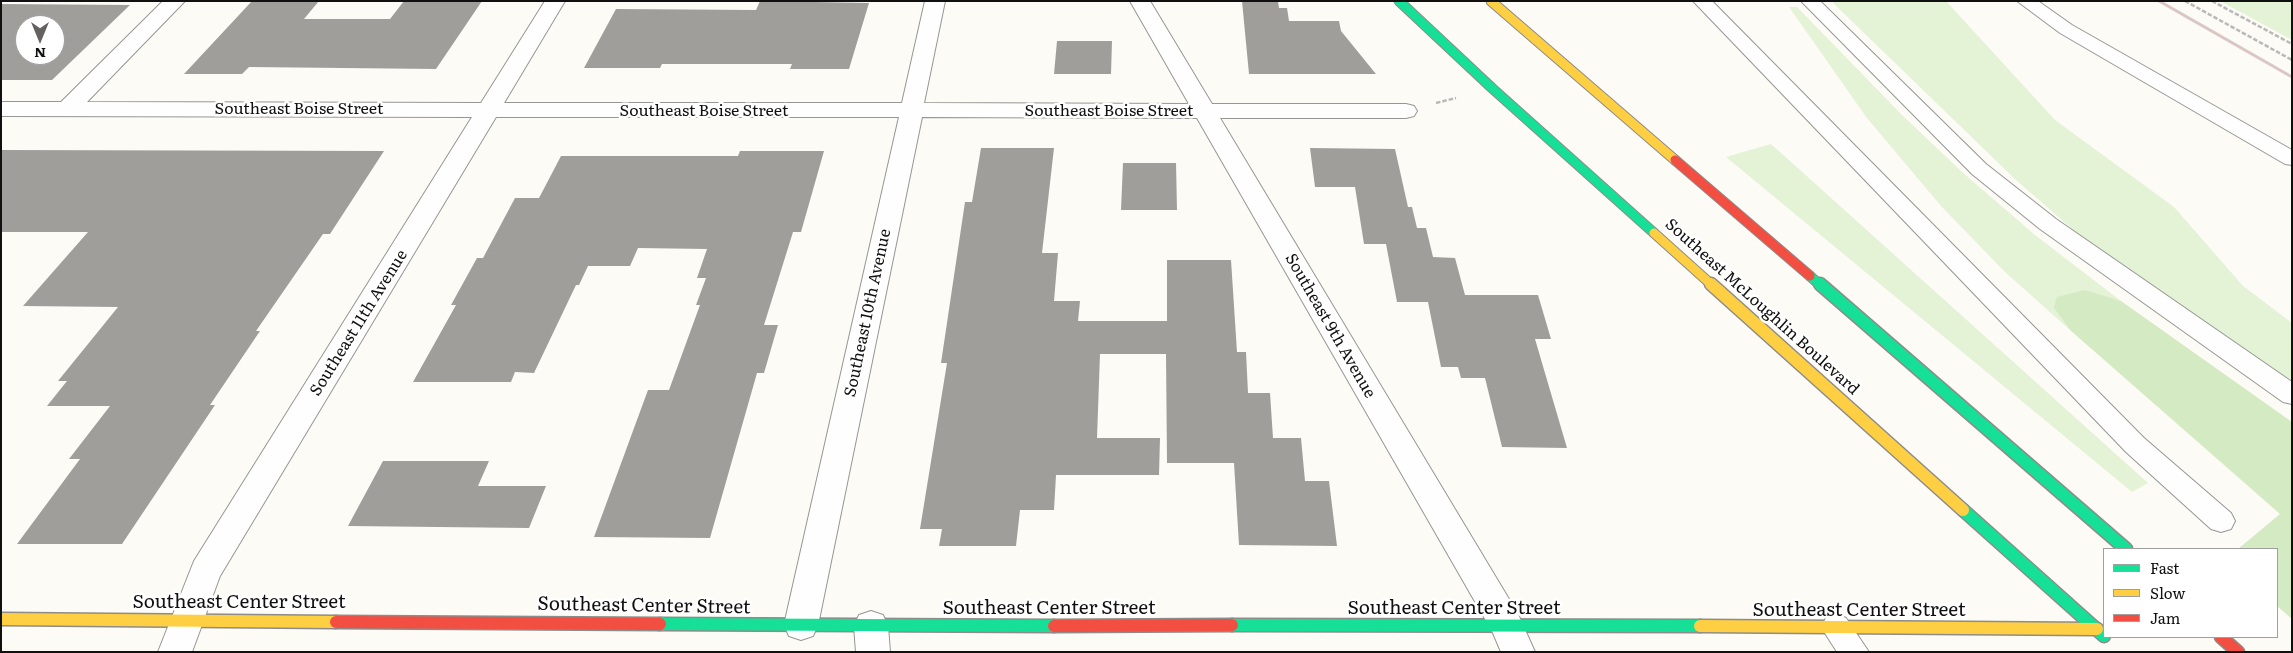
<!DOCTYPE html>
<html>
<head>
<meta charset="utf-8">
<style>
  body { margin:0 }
  #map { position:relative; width:2293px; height:653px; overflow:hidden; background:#fcfbf6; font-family:Literata,serif }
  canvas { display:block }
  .frame { position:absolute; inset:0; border:2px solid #101010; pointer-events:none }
  .legend { position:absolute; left:2103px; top:548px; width:175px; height:90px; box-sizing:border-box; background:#fff; border:1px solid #9f9f9f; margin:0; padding:6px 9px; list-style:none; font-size:15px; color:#101010 }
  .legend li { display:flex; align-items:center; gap:10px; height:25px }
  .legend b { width:25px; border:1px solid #9f9f9f }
  .north { position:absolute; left:15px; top:15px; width:50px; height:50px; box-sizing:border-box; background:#fff; border:1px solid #9f9f9f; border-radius:50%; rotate:180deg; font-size:14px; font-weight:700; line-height:20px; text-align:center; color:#101010 }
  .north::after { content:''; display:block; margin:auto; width:18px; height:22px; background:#636260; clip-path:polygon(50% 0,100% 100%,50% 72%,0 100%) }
</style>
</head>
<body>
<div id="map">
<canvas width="2293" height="653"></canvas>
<div class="frame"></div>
<ul class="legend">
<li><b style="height:6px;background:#16e098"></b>Fast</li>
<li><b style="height:6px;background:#ffcf43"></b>Slow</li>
<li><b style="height:6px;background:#f24e42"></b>Jam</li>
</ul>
<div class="north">N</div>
</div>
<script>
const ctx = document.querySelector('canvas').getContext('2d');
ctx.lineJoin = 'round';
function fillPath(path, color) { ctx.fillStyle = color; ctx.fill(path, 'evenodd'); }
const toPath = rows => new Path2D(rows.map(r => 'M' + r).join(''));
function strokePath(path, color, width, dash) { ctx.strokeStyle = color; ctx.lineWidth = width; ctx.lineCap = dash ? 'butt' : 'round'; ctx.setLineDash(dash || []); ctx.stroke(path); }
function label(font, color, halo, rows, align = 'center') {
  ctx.font = font + ' Literata,serif'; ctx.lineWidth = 5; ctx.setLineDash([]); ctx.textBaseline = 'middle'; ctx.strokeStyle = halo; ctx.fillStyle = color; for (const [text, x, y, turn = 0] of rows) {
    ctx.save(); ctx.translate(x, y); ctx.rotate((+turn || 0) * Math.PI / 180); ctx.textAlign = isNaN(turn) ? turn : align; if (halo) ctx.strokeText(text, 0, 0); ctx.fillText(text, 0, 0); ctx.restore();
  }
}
const green = toPath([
  [1831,1,1946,1,2055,120,2174,207,2243,286,2292,323,2292,381,2086,241,2016,180],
  [2220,1,2292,1,2292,40],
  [1789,7,1797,7,1901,114,1962,172,2035,235,2121,301,2085,291,2054,308,2070,330,2004,271,1941,206,1867,118],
  [1771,144,2148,483,2132,492,1726,157]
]);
const forest = toPath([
  [2085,290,2121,301,2292,422,2292,619,2277,606,2277,549,2238,549,2280,514,2070,330,2054,308,2057,297]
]);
const building = toPath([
  [252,1,319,1,304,19,390,19,404,1,482,1,436,69,249,67,242,74,184,74],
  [760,1,869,3,849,69,790,69,792,64,662,64,660,68,584,68,616,9,756,10],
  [1242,1,1278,1,1279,8,1287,8,1289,21,1339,21,1341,31,1376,74,1249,74],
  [1,4,130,5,52,80,1,80],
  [25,25,55,25,55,55,25,55],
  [1057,41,1112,41,1111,74,1054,74],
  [981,148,1054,148,1042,253,1058,253,1054,301,1080,301,1078,321,1167,321,1167,260,1231,260,1237,352,1246,352,1248,393,1270,393,1273,438,1301,438,1305,481,1329,481,1337,546,1239,545,1234,463,1167,463,1166,354,1100,354,1097,438,1160,438,1159,475,1056,475,1054,510,1020,510,1016,546,939,546,942,529,920,529,947,363,941,363,965,202,972,202],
  [1310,148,1395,149,1408,207,1412,207,1417,228,1426,228,1433,257,1455,258,1465,295,1538,295,1551,339,1535,339,1567,448,1502,447,1485,378,1461,378,1458,367,1441,367,1428,302,1397,302,1386,244,1364,244,1355,187,1315,187],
  [1,150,384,151,330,234,323,234,256,331,260,331,210,405,215,405,122,544,17,544,80,459,69,459,110,406,47,406,67,381,58,381,118,307,23,306,88,232,1,232],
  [740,151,824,151,801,232,793,232,764,325,778,325,764,373,757,373,710,538,594,537,648,390,669,390,700,305,696,305,706,278,697,278,707,249,638,248,630,266,588,266,579,285,576,285,534,373,515,372,511,382,413,382,456,305,451,305,477,258,483,258,515,198,539,198,561,156,738,156],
  [1123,163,1176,163,1177,210,1121,210],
  [383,461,489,461,478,486,546,486,529,528,348,526]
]);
const path = toPath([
  [2185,1,2292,60],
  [2212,1,2292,44],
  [1436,103,1456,98]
]);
const lane = toPath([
  [1693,1,1712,1,2144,438,2231,513,2235,521,2231,529,2221,532,2211,529,2126,452,1693,1],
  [1801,1,1820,1,1986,164,2056,219,2292,382,2292,404,2283,402,2040,229,1972,174,1801,1],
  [2017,1,2038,1,2072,25,2292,150,2292,165,2285,164,2060,33,2017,1],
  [1836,614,1846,618,1869,652,1837,652,1821,627,1826,618,1836,614]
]);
const street = toPath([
  [163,1,185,1,87,102,481,103,545,1,565,1,504,103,902,103,925,1,945,1,924,103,1189,104,1130,1,1150,1,1212,104,1406,104,1414,106,1417,111,1414,116,1406,118,1220,118,1518,614,1535,652,1501,652,1493,633,1197,118,922,117,818,625,813,636,801,640,789,636,784,625,899,117,496,117,220,576,192,652,158,652,194,561,472,117,1,116,1,102,61,102,163,1],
  [871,611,883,615,888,626,890,652,856,652,854,626,859,615,871,611]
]);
const fastFar1 = toPath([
  [1399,1,1493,89,1654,233],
  [1810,276,1821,286]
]);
const fast = toPath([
  [1820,284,2126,549],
  [1963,510,2104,636],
  [660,624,1054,626],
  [1232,625,1700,626]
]);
const slowFar1 = toPath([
  [1491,1,1675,160],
  [1654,233,1713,286]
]);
const slow = toPath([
  [1711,284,1963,510],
  [1,619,336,622],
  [1700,626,2097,629]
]);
const jamFar1 = toPath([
  [1675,160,1810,276]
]);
const jam = toPath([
  [336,622,660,624],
  [1054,626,1232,625],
  [2221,637,2238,652]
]);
const rail = toPath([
  [2159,1,2292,77]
]);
const streetNames = [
  ["Southeast Boise Street",299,109],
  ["Southeast Boise Street",704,111],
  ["Southeast Boise Street",1109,111],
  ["Southeast McLoughlin Boulevard",1762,307,42],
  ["Southeast 10th Avenue",868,313,-78],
  ["Southeast 11th Avenue",359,323,-58],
  ["Southeast 9th Avenue",1330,326,60]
];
const nearStreetnames = [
  ["Southeast Center Street",239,602],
  ["Southeast Center Street",644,606,1],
  ["Southeast Center Street",1049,608],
  ["Southeast Center Street",1454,608],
  ["Southeast Center Street",1859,610]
];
fillPath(green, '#e4f2d6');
fillPath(forest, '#d4eac3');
fillPath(building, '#a09e9b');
strokePath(lane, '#969694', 2);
strokePath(street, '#969694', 2);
strokePath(fastFar1, '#8d8c8a', 11);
strokePath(fast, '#8d8c8a', 15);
strokePath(slowFar1, '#8d8c8a', 11);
strokePath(slow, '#8d8c8a', 15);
strokePath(jamFar1, '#8d8c8a', 11);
strokePath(jam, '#8d8c8a', 15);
strokePath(path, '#b9b9b8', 2.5, [4.5, 2]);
fillPath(lane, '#fffefe');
fillPath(street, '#fffefe');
strokePath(fastFar1, '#16e098', 9);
strokePath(fast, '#16e098', 12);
strokePath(slowFar1, '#ffcf43', 9);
strokePath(slow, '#ffcf43', 12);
strokePath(jamFar1, '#f24e42', 9);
strokePath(jam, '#f24e42', 12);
strokePath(rail, '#d9c6c5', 3);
label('16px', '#101010', '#fff', streetNames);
label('19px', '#101010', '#fff', nearStreetnames);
</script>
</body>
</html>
